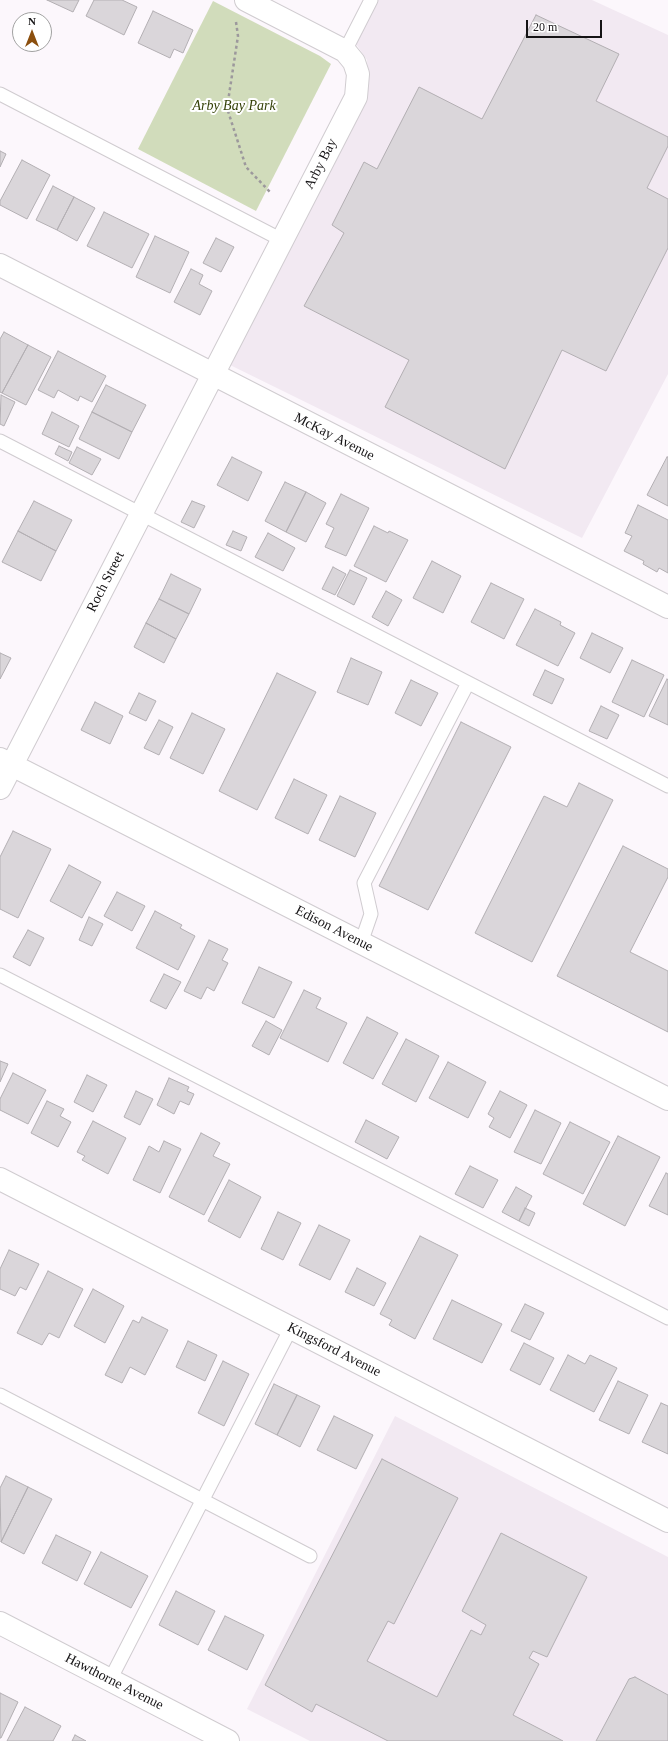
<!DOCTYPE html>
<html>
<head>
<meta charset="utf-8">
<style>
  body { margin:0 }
  #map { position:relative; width:668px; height:1741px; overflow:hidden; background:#fcf7fc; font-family:Georgia,serif }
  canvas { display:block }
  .north { position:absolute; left:12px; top:12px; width:40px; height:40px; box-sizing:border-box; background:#fff; border:1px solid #a1a1a1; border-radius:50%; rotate:0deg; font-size:11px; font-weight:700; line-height:16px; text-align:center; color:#151315 }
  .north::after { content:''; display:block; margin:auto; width:14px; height:18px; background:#8b4f0e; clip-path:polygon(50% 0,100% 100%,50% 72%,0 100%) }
  .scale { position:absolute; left:526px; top:20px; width:76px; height:18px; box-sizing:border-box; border:2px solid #151315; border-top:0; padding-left:5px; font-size:12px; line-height:14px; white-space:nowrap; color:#151315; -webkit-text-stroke:3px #fff; paint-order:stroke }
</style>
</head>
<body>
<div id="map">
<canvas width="668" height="1741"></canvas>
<div class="north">N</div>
<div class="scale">20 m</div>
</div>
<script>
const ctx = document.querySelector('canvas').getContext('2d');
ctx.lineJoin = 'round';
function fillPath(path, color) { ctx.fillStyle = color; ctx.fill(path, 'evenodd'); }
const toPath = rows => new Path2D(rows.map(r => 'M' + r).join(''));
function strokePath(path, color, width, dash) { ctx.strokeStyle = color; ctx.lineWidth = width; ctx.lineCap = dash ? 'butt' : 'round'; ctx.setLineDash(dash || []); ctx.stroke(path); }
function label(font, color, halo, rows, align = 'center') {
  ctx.font = font + ' Georgia,serif'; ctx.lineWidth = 4; ctx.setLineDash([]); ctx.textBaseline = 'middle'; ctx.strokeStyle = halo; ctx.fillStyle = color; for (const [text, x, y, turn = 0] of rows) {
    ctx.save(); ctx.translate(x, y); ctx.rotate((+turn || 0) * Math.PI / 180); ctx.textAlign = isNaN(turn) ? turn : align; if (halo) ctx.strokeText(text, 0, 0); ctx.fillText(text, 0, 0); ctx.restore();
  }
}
const built = toPath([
  [374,0,592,0,668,35,668,374,582,538,228,364,368,85,367,60,354,41],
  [395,1416,668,1557,668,1741,310,1741,247,1709]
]);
const green = toPath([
  [213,1,320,56,331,64,256,211,138,149]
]);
const building = toPath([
  [47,0,79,0,73,12,47,0],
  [94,0,122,0,137,7,124,35,86,16,94,0],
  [153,11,193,30,183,53,174,49,170,58,138,43,153,11],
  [536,15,619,54,596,101,668,137,668,146,647,188,668,199,668,248,606,371,562,350,505,469,385,407,409,360,304,306,344,233,332,225,364,162,377,169,419,87,482,119,536,15],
  [0,151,6,154,0,167,0,151],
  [22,160,50,175,27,219,0,205,0,201,22,160],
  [53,186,74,197,57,230,36,220,53,186],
  [74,197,95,208,77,241,57,230,74,197],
  [104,212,149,234,132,268,87,246,104,212],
  [155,236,189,252,170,293,136,277,155,236],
  [216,238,234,247,221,272,203,263,216,238],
  [191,269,203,275,199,284,212,291,200,315,174,302,191,269],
  [4,332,28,345,2,393,0,392,0,339,4,332],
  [28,345,51,357,26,405,2,393,28,345],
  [58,351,106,376,92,402,80,396,78,401,58,390,54,398,38,390,58,351],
  [106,385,146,405,132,432,92,412,106,385],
  [1,395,15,402,4,426,0,424,1,395],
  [52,412,79,426,69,447,42,434,52,412],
  [92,412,132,432,119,459,79,439,92,412],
  [59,446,72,452,68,461,55,454,59,446],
  [77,447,101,459,92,475,69,463,77,447],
  [232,457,262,472,248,501,217,485,232,457],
  [667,457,668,457,668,506,647,495,667,457],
  [285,482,306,492,286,532,265,521,285,482],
  [306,492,326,503,306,542,286,532,306,492],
  [341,494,369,508,346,556,325,547,334,528,326,524,341,494],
  [34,501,72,520,56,551,18,531,34,501],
  [192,501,205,506,194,528,181,522,192,501],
  [638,505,668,520,668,573,659,568,657,572,643,564,644,561,624,551,632,536,625,533,638,505],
  [374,526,388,533,389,531,408,540,386,582,354,566,374,526],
  [18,531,56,551,41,581,2,562,18,531],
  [233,531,247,537,241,551,226,545,233,531],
  [268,533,295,548,283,571,255,557,268,533],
  [432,561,461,576,443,613,413,598,432,561],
  [333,567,346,574,335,595,322,589,333,567],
  [350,570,367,578,354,605,337,596,350,570],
  [171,574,201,589,189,614,159,599,171,574],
  [491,583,524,599,504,639,471,622,491,583],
  [386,591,402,600,388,626,372,617,386,591],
  [159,599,189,614,176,639,146,623,159,599],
  [535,609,561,622,560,625,575,633,558,666,516,645,535,609],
  [146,623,176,639,164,663,134,647,146,623],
  [592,633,623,648,610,673,580,658,592,633],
  [0,653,11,658,0,679,0,653],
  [351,658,382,672,368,705,337,692,351,658],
  [632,660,664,675,644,717,612,702,632,660],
  [545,670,564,679,552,704,533,695,545,670],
  [277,673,316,692,257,810,219,791,277,673],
  [667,679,668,680,668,725,649,716,667,679],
  [411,680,438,693,421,726,395,713,411,680],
  [139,693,156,701,146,721,129,713,139,693],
  [95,702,123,716,110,744,81,730,95,702],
  [601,706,619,715,607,739,589,731,601,706],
  [192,713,225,729,203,774,170,758,192,713],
  [159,720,173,727,159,755,144,748,159,720],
  [461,722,511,747,428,910,379,886,461,722],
  [294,779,327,795,308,834,275,818,294,779],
  [579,783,613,800,532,962,475,933,544,796,567,807,579,783],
  [340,796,376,813,355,857,319,840,340,796],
  [13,831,51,849,18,918,0,909,0,857,13,831],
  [623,846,668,869,668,877,630,952,668,971,668,1032,557,976,623,846],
  [69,865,101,882,82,918,50,901,69,865],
  [117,892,145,906,132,931,104,916,117,892],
  [155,911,182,925,180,928,195,936,178,970,136,948,155,911],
  [89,917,103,924,92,946,79,940,89,917],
  [28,930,44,938,30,966,13,957,28,930],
  [209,940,228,949,222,960,228,963,214,991,207,987,201,999,184,991,209,940],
  [259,967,292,982,274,1018,242,1003,259,967],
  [164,974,181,982,166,1009,150,1001,164,974],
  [304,990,321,998,316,1008,347,1023,328,1062,280,1038,304,990],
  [367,1017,398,1033,373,1079,343,1063,367,1017],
  [266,1021,282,1030,269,1055,252,1046,266,1021],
  [406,1039,439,1056,416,1102,382,1084,406,1039],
  [0,1061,8,1064,0,1082,0,1061],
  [448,1062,486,1082,468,1118,429,1098,448,1062],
  [13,1073,46,1090,28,1124,0,1110,0,1099,13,1073],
  [87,1075,107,1085,93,1112,74,1102,87,1075],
  [169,1078,189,1087,187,1091,194,1094,189,1105,180,1101,174,1114,157,1105,169,1078],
  [136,1091,153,1099,140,1125,124,1117,136,1091],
  [500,1091,527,1105,510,1138,489,1127,494,1118,488,1114,500,1091],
  [47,1101,64,1109,60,1116,71,1122,58,1147,31,1133,47,1101],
  [535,1110,561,1123,541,1164,514,1152,535,1110],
  [366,1120,399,1137,387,1159,355,1142,366,1120],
  [93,1121,126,1138,108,1174,82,1160,85,1156,77,1152,93,1121],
  [570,1122,610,1142,583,1194,543,1174,570,1122],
  [201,1133,220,1143,213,1156,230,1164,204,1215,169,1197,201,1133],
  [618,1136,660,1157,625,1226,583,1204,618,1136],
  [164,1141,181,1149,160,1193,133,1180,149,1146,159,1152,164,1141],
  [470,1166,498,1180,483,1208,455,1194,470,1166],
  [666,1173,668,1174,668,1215,649,1206,666,1173],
  [229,1180,261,1197,240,1238,208,1221,229,1180],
  [516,1187,532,1196,519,1221,502,1212,516,1187],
  [525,1208,535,1213,529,1226,519,1221,525,1208],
  [278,1212,301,1223,283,1260,261,1249,278,1212],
  [319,1225,350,1240,330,1280,299,1265,319,1225],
  [420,1236,458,1255,415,1339,389,1325,392,1320,380,1314,420,1236],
  [9,1250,39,1264,26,1290,20,1287,15,1296,0,1289,0,1269,9,1250],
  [357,1268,386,1283,374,1306,345,1292,357,1268],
  [48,1271,83,1289,59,1338,49,1333,42,1345,17,1333,48,1271],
  [93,1289,124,1306,105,1343,74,1326,93,1289],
  [452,1300,502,1324,482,1363,433,1339,452,1300],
  [525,1304,544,1313,530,1340,511,1331,525,1304],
  [142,1317,168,1330,145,1375,130,1367,122,1383,105,1375,133,1320,139,1323,142,1317],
  [188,1341,217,1355,205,1381,176,1367,188,1341],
  [524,1343,554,1358,540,1385,510,1370,524,1343],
  [568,1355,585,1364,590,1355,617,1368,594,1412,550,1390,568,1355],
  [223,1361,249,1374,224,1426,198,1413,223,1361],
  [618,1381,648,1395,629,1434,599,1420,618,1381],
  [274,1384,297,1395,277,1435,255,1424,274,1384],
  [297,1395,320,1406,300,1447,277,1435,297,1395],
  [661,1403,668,1406,668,1454,642,1442,661,1403],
  [334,1416,373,1435,356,1469,317,1450,334,1416],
  [382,1459,458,1498,394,1624,388,1621,367,1661,437,1697,471,1630,481,1635,486,1625,462,1611,501,1533,587,1577,547,1657,533,1651,529,1658,539,1664,513,1715,563,1741,388,1741,316,1704,312,1712,265,1685,382,1459],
  [6,1476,28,1487,1,1542,0,1488,6,1476],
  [28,1487,52,1499,24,1554,1,1542,28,1487],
  [56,1535,91,1552,77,1581,42,1563,56,1535],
  [101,1552,148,1576,131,1608,84,1584,101,1552],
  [176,1591,215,1611,198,1645,159,1625,176,1591],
  [225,1616,264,1635,247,1670,208,1650,225,1616],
  [635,1677,668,1695,668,1741,596,1741,629,1679,635,1677],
  [0,1693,18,1702,1,1738,0,1738,0,1693],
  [25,1707,61,1726,53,1741,7,1741,25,1707],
  [75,1735,86,1741,72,1741,75,1735]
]);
const path = toPath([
  [236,22,238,36,227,108,246,167,270,192]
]);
const service = toPath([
  [345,51,371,0],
  [0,94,282,240],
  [0,441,668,786],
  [361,943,371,914,364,883,468,683],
  [0,975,668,1318],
  [0,1395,310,1556],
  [110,1680,291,1328]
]);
const minor = toPath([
  [0,265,668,607],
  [0,759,668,1099],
  [0,788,356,97,358,74,354,62,345,51,246,0],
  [0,1179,668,1521],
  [0,1623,228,1741]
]);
const parkNames = [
  ["Arby Bay Park",234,106]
];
const streetNames = [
  ["Arby Bay",321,164,-63],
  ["McKay Avenue",334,437,27],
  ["Roch Street",106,582,-63],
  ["Edison Avenue",334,929,27],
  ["Kingsford Avenue",334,1350,27],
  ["Hawthorne Avenue",114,1682,27]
];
fillPath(built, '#f2e9f2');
fillPath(green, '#d1dcbb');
fillPath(building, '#dad6da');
strokePath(building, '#b3afb3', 1);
strokePath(service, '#d0ccd0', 15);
strokePath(minor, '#d0ccd0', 24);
strokePath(path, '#9c989c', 2.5, [3, 3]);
strokePath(service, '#fff', 13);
strokePath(minor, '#fff', 22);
label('italic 14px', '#334006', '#fff', parkNames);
label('14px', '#151315', '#fff', streetNames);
</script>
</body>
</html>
